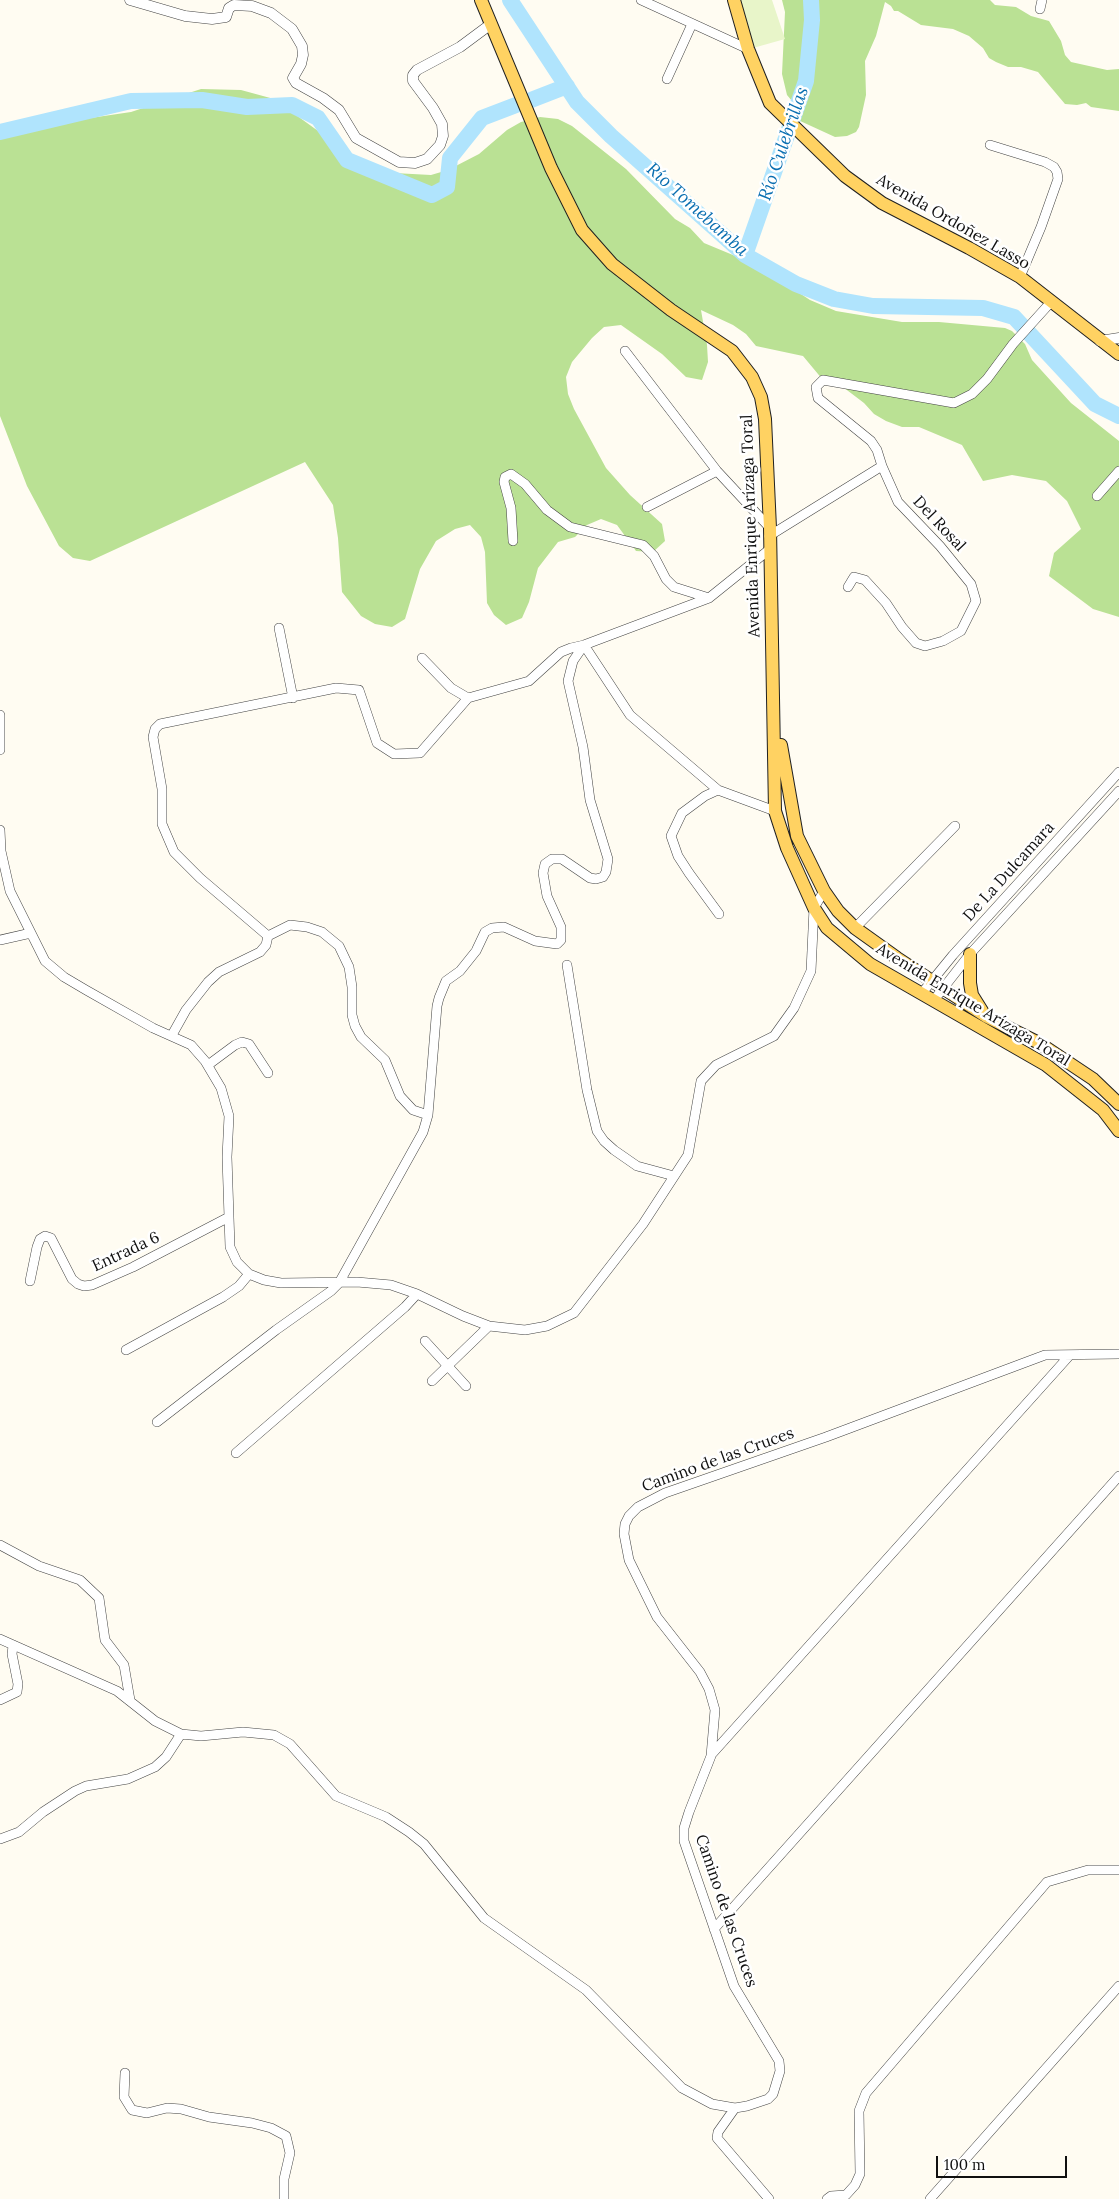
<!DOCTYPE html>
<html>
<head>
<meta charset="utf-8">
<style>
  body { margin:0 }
  #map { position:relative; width:1119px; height:2199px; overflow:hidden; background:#fffcf2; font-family:Lora,serif }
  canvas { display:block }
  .scale { position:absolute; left:936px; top:2156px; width:131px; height:22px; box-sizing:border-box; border:2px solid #101010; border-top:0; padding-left:6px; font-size:15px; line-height:18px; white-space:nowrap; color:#101010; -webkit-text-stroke:4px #fff; paint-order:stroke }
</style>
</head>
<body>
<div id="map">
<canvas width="1119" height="2199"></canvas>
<div class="scale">100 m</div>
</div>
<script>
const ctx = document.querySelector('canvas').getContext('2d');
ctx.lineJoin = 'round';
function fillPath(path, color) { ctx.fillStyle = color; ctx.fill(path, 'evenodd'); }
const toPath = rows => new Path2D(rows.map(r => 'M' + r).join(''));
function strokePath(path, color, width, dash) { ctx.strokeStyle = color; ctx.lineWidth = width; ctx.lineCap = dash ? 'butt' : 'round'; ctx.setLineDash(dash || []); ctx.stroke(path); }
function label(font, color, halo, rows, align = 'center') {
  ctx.font = font + ' Lora,serif'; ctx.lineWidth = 5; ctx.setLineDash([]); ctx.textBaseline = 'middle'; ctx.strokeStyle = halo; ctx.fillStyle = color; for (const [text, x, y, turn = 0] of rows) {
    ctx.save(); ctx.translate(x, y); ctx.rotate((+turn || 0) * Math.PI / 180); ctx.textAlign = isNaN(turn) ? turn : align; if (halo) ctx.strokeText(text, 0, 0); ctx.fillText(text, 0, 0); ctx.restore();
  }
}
const forest = toPath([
  [782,0,990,0,995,5,1016,7,1031,16,1049,21,1061,41,1065,55,1071,62,1107,70,1119,69,1119,111,1091,107,1086,103,1077,105,1065,104,1038,72,1021,67,1008,67,996,62,989,58,983,48,969,36,953,29,921,25,898,11,894,11,891,6,885,2,876,36,865,61,866,95,859,127,856,132,847,136,835,137,798,120,792,101,787,95,782,74,785,12],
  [201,89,241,90,274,99,347,152,377,167,394,173,431,175,448,170,479,154,507,130,521,122,540,117,558,119,572,126,626,169,675,219,690,228,704,243,757,265,810,300,836,311,902,322,939,322,1005,328,1012,331,1025,344,1032,360,1071,403,1119,441,1119,617,1093,609,1049,576,1054,553,1081,529,1067,501,1046,481,1012,475,983,481,962,445,919,427,902,427,886,421,874,414,864,403,835,381,823,380,803,356,756,346,746,334,733,325,701,310,707,345,708,362,702,380,686,377,662,354,621,325,604,327,592,338,572,362,566,377,568,394,574,409,606,468,630,495,662,524,665,541,653,552,636,551,617,525,601,519,587,525,575,537,558,542,538,568,529,602,522,618,506,625,494,615,487,603,485,552,481,537,470,525,455,529,436,541,420,569,405,619,392,627,375,624,361,616,342,592,338,538,333,505,305,462,90,561,73,558,59,546,27,486,0,416,0,127,36,126,131,112]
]);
const pitch = toPath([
  [740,0,772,0,785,39,753,48]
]);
const river = toPath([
  [510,0,577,102,611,136,745,255,796,284,834,299,873,306,983,308,1014,317,1095,404,1119,416],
  [531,100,567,86],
  [0,132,131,101,202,100,247,107,292,105,318,118,347,160,432,195,447,187,450,158,482,118,516,105],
  [745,255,806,81,812,20,811,0]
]);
const minor = toPath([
  [641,0,748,49],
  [1040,9,1042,0],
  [667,79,692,24],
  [990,145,1045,162,1054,167,1057,172,1058,179,1041,227,1020,277],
  [625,351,717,471,770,528],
  [1097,496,1119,471],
  [647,507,717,471],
  [769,536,882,466,877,450,871,441,818,398,816,387,823,380,954,403,972,394,987,379,1013,344,1051,302],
  [513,541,511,508,504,482,505,477,511,474,525,484,547,510,570,527,643,545,654,556,666,579,674,587,709,598],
  [848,587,854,577,865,580,886,603,902,627,916,643,925,646,943,641,961,631,976,601,971,584,940,546,898,502,882,466],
  [279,628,293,698],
  [422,658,451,688,468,698,529,681,561,652,571,648,584,645,709,598,770,549],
  [0,715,0,750],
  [718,790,705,796,682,813,671,836,678,856,689,873,719,914],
  [0,830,1,851,10,891,45,961,64,977,86,990,153,1028,191,1045,205,1061,221,1088,229,1116,227,1157,230,1247,237,1262,249,1274,264,1280,281,1283,357,1282,391,1285,417,1294,463,1316,489,1326,525,1330,547,1326,574,1313,643,1224,688,1155,701,1081,716,1065,774,1036,794,1008,811,971,814,908,824,891],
  [855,928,955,826],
  [0,940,31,933],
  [567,965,587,1090,597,1131,604,1141,614,1150,637,1166,674,1176],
  [922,993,953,955,1119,772],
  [934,1000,970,954,1119,791],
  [172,1035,186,1010,208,982,219,972,260,952,266,945,268,936],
  [208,1065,235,1045,242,1042,249,1044,268,1073],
  [428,1115,413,1110,400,1096,385,1060,361,1037,355,1026,352,1015,352,987,349,967,339,946,322,932,307,927,290,925,268,936,200,878,174,852,162,824,162,789,153,737,155,729,160,724,336,688,359,690,377,743,394,754,420,753,468,698],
  [30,1281,37,1247,40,1239,45,1236,51,1238,72,1279,78,1284,84,1286,92,1285,133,1267,229,1217],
  [425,1341,466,1386],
  [126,1350,223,1297,239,1286,249,1274],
  [432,1381,489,1326],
  [157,1422,276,1330,331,1291,339,1283,423,1132,428,1115,437,1006,439,998,446,981,460,971,476,951,485,932,492,928,504,927,535,941,557,944,561,940,561,927,547,896,543,873,545,864,552,859,562,859,590,878,596,879,603,877,606,872,608,859,590,800,583,747,568,681,573,661,584,645,630,715,718,790,775,811],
  [236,1453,405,1307,417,1294],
  [0,1545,39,1566,80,1580,99,1598,105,1640,124,1665,130,1700],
  [0,1639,117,1691,155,1721,181,1734,201,1736,243,1732,274,1735,290,1744,336,1796,386,1817,409,1832,424,1844,484,1918,586,1990,682,2088,712,2104,735,2108,747,2106,768,2099,773,2094,780,2071,779,2061,734,1986,684,1841,684,1828,689,1812,711,1756,715,1710,709,1689,700,1672,657,1617,629,1560,624,1534,625,1524,629,1516,638,1507,665,1493,826,1437,1045,1355,1119,1354],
  [0,1700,17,1692,18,1684,12,1654,13,1646],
  [711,1755,1070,1355],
  [0,1839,19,1832,43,1812,75,1791,86,1786,128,1779,155,1767,166,1757,181,1734],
  [714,1929,1119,1476],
  [125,2073,124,2097,132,2110,147,2113,167,2108,181,2109,209,2117,252,2123,271,2128,286,2136,290,2153,284,2179,284,2199],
  [735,2108,718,2132,717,2138,769,2199],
  [827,2199,831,2196,846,2195,855,2185,860,2174,859,2111,866,2093,1047,1882,1088,1870,1119,1870],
  [930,2199,1119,1986]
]);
const tertiary = toPath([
  [130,0,185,16,212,19,226,17,229,8,234,5,252,6,271,13,292,29,302,46,303,55,301,64,293,78,296,83,323,98,339,110,356,138,399,162,415,163,427,159,440,145,443,136,442,124,433,108,413,81,413,75,417,70,460,47,491,24],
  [1100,341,1119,338]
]);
const primary = toPath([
  [481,0,551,168,582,230,612,264,671,310,732,351,752,377,761,397,765,419,770,528,775,811,787,848,814,908,827,928,870,964,1046,1065,1103,1110,1119,1131],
  [734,0,748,49,770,103,845,176,882,203,969,248,1020,277,1119,354],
  [781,745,797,836,824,891,838,911,855,928,897,958,987,1017,1039,1043,1093,1079,1119,1104],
  [970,954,970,983,972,995,982,1011]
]);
const streetNames = [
  ["Avenida Ordoñez Lasso",953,222,30],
  ["Del Rosal",939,524,47],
  ["Avenida Enrique Arízaga Toral",751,526,-92],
  ["De La Dulcamara",1009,872,-48],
  ["Avenida Enrique Arízaga Toral",973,1005,31],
  ["Entrada 6",126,1252,-25],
  ["Camino de las Cruces",718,1460,-20],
  ["Camino de las Cruces",726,1911,71]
];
const waterNames = [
  ["Río Culebrillas",784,144,-71],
  ["Río Tomebamba",697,210,42]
];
fillPath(forest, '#bae194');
fillPath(pitch, '#e8f5c9');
strokePath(river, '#b0e4fd', 16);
strokePath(minor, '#434343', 10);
strokePath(tertiary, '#434343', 11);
strokePath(primary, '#212121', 14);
strokePath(minor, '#fff', 9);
strokePath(tertiary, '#fff', 10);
strokePath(primary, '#ffd262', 12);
label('16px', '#101010', '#fff', streetNames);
label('italic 18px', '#0a6fb1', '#fff', waterNames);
</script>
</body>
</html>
